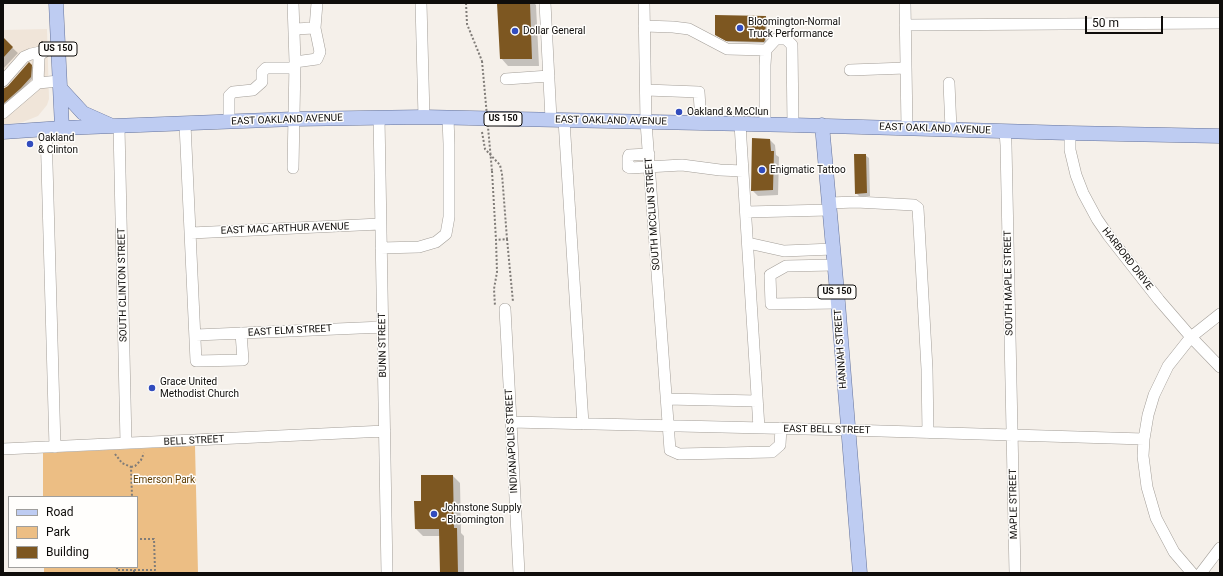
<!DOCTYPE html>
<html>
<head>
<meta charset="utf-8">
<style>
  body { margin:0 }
  #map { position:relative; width:1223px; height:576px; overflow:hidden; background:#f5f0ea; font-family:Roboto,sans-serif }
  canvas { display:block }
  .frame { position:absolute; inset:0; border:4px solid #0f0d0b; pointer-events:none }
  .legend { position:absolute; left:8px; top:496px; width:130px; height:72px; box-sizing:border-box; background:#fffefc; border:1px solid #9f9e9c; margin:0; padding:5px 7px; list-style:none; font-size:12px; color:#0f0d0b }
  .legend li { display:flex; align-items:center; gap:8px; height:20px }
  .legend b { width:20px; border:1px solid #9f9e9c }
  .scale { position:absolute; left:1085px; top:16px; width:78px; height:18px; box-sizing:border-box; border:2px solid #0f0d0b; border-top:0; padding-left:5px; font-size:12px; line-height:14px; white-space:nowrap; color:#0f0d0b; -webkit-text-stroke:3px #fffefc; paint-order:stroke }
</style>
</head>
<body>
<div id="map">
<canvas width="1223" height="576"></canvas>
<div class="frame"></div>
<ul class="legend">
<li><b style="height:5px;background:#beccf2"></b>Road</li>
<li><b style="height:11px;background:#ecbe84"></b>Park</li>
<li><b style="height:11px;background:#7d5721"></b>Building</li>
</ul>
<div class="scale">50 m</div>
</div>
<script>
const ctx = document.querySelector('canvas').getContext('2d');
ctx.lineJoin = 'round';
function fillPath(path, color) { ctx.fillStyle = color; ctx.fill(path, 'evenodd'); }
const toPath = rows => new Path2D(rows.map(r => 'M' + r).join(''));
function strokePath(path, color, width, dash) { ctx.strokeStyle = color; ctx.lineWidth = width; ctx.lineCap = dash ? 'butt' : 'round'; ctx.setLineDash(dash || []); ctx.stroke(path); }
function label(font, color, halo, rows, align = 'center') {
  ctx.font = font + ' Roboto,sans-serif'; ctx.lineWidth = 3; ctx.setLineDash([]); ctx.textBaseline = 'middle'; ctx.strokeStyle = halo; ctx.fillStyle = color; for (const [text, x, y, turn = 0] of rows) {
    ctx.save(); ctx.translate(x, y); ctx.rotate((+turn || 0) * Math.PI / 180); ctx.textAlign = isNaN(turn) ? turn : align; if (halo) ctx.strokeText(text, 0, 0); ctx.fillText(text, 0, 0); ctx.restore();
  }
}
const built = toPath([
  [47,29,49,99,47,105,38,116,23,122,3,125,3,30]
]);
const green = toPath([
  [195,446,198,573,44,573,44,567,137,567,137,497,43,497,43,453]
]);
const shadow = toPath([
  [498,3,534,3,536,5,539,66,508,66,501,58],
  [766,17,767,19,766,43,728,42,717,36],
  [3,39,18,53,3,69],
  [29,64,33,67,32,79,23,89,3,106,3,91],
  [770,140,775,145,776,155,779,157,778,195,758,196,752,190],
  [865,155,869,158,870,196,860,197,856,193],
  [453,476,460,483,461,533,464,536,464,573,441,573,440,536,423,536,416,529,422,502]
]);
const building = toPath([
  [497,3,530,3,532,59,500,59],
  [715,15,766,16,765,40,764,42,726,41,715,35],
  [3,37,13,47,3,58],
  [29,62,32,65,31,77,21,88,3,104,3,89,8,86],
  [752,138,770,139,771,151,774,151,773,190,751,191],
  [854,154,866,154,867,193,855,194],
  [421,475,453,475,454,528,457,528,458,573,440,573,439,529,415,529,414,501,421,501]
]);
const path = toPath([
  [466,3,467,24,482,61],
  [482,132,485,149,500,165,502,174,507,239,496,240],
  [492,171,496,240,497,272,494,289,495,306],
  [507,239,513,302],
  [115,454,122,463,131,467,132,497],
  [131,467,135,466,141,460,144,453],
  [117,567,117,570,134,570,134,573],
  [134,570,155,570,154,539,137,539]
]);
const minor = toPath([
  [421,3,424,117],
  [545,3,551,119],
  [644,3,646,122,670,450,679,454,772,452,780,445,781,428],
  [905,3,907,128],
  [905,25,1220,23],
  [644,26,673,27,689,29,727,49,766,50],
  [294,29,315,28,317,3],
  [295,62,317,59,320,52,315,28],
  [850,70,906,68],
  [506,79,549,76],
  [3,81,24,57,31,54,45,51],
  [38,83,39,57,41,54,47,50],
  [949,83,951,129],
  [646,90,699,92,701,123],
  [3,113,38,83,59,81],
  [379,117,387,573],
  [564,120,583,424],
  [229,122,229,96,233,92,253,90,262,82,262,72,266,68,295,68],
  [185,124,196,361,243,360,241,333],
  [740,124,759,428],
  [765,124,765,65,766,50,776,39,786,39,792,45,793,125],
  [119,127,126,443],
  [46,129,55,447],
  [1005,131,1006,145,1015,573],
  [1070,133,1070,150,1076,175,1083,193,1097,219,1108,235,1159,300,1191,337,1220,367],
  [649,154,629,155,628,158,628,167,630,168,682,165,720,170,743,171],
  [293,168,295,62,293,3],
  [829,203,856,202,914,205,918,208,927,369,928,433],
  [746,212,829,210],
  [191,233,380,224],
  [748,243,784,251,833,249],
  [381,248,419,247,436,242,446,234,449,217,449,144,448,118],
  [834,265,786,266,770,275,771,304,838,303],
  [505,309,519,573],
  [196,335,383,327],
  [666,399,757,401],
  [511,422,848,430,1144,439],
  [3,449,385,431],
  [1192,573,1174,552,1156,518,1147,487,1143,456,1144,439,1148,415,1154,395,1168,366,1191,337,1220,314],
  [1201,573,1220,548]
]);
const major = toPath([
  [56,3,62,128],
  [60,88,83,113,110,125],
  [822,125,838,303,860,573],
  [3,132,62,128,294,119,424,117,793,125,1070,133,1220,136]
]);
const pathBridge = toPath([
  [482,61,492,171]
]);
const markers = [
  [740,28,4,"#324cbd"],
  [515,31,4,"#324cbd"],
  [679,112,4,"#324cbd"],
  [30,144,4,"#324cbd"],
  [762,170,4,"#324cbd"],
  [152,388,4,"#324cbd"],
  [434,514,4,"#324cbd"]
];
const shields = [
  [58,49,38],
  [503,119,38],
  [837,292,38]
];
const shieldNames = [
  ["US 150",58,49],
  ["US 150",503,119],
  ["US 150",837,292]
];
const poiNames = [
  ["Bloomington-Normal",748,22],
  ["Truck Performance",748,34],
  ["Dollar General",523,31],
  ["Oakland & McClun",687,112],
  ["Oakland",38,138],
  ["& Clinton",38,150],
  ["Enigmatic Tattoo",770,170],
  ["Grace United",160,382],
  ["Methodist Church",160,394],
  ["Johnstone Supply",442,508],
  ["- Bloomington",442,520]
];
const streetNames = [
  ["EAST OAKLAND AVENUE",287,120,-2],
  ["EAST OAKLAND AVENUE",611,121,1],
  ["EAST OAKLAND AVENUE",935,129,2],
  ["SOUTH MCCLUN STREET",653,214,-94],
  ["EAST MAC ARTHUR AVENUE",285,229,-2],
  ["HARBORD DRIVE",1127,259,52],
  ["SOUTH MAPLE STREET",1009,283,-91],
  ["SOUTH CLINTON STREET",123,285,-91],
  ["EAST ELM STREET",290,331,-3],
  ["BUNN STREET",383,345,-91],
  ["HANNAH STREET",841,349,-94],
  ["EAST BELL STREET",827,430,1],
  ["BELL STREET",194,441,-3],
  ["INDIANAPOLIS STREET",512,441,-93],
  ["MAPLE STREET",1014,504,-91]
];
const parkNames = [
  ["Emerson Park",164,480]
];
fillPath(built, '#f0e5d9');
fillPath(green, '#ecbe84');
fillPath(shadow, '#0003');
fillPath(building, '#7d5721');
strokePath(minor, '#a39e98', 12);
strokePath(major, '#65739b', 15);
strokePath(path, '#807c78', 2, [2, 2]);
strokePath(minor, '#fff', 11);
strokePath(major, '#beccf2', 14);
strokePath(pathBridge, '#807c78', 2, [2, 2]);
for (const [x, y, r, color] of markers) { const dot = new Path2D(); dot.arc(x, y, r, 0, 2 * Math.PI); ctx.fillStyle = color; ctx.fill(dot); strokePath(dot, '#fffefc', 1.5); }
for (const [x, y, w] of shields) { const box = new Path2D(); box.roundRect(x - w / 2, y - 7, w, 14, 3); ctx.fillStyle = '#fffefc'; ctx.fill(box); strokePath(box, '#0f0d0b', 1); }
label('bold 9px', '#0f0d0b', null, shieldNames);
label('10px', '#0f0d0b', '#fffefc', poiNames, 'left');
label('10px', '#0f0d0b', '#fffefc', streetNames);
label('10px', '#5e3b00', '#fffefc', parkNames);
</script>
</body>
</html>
